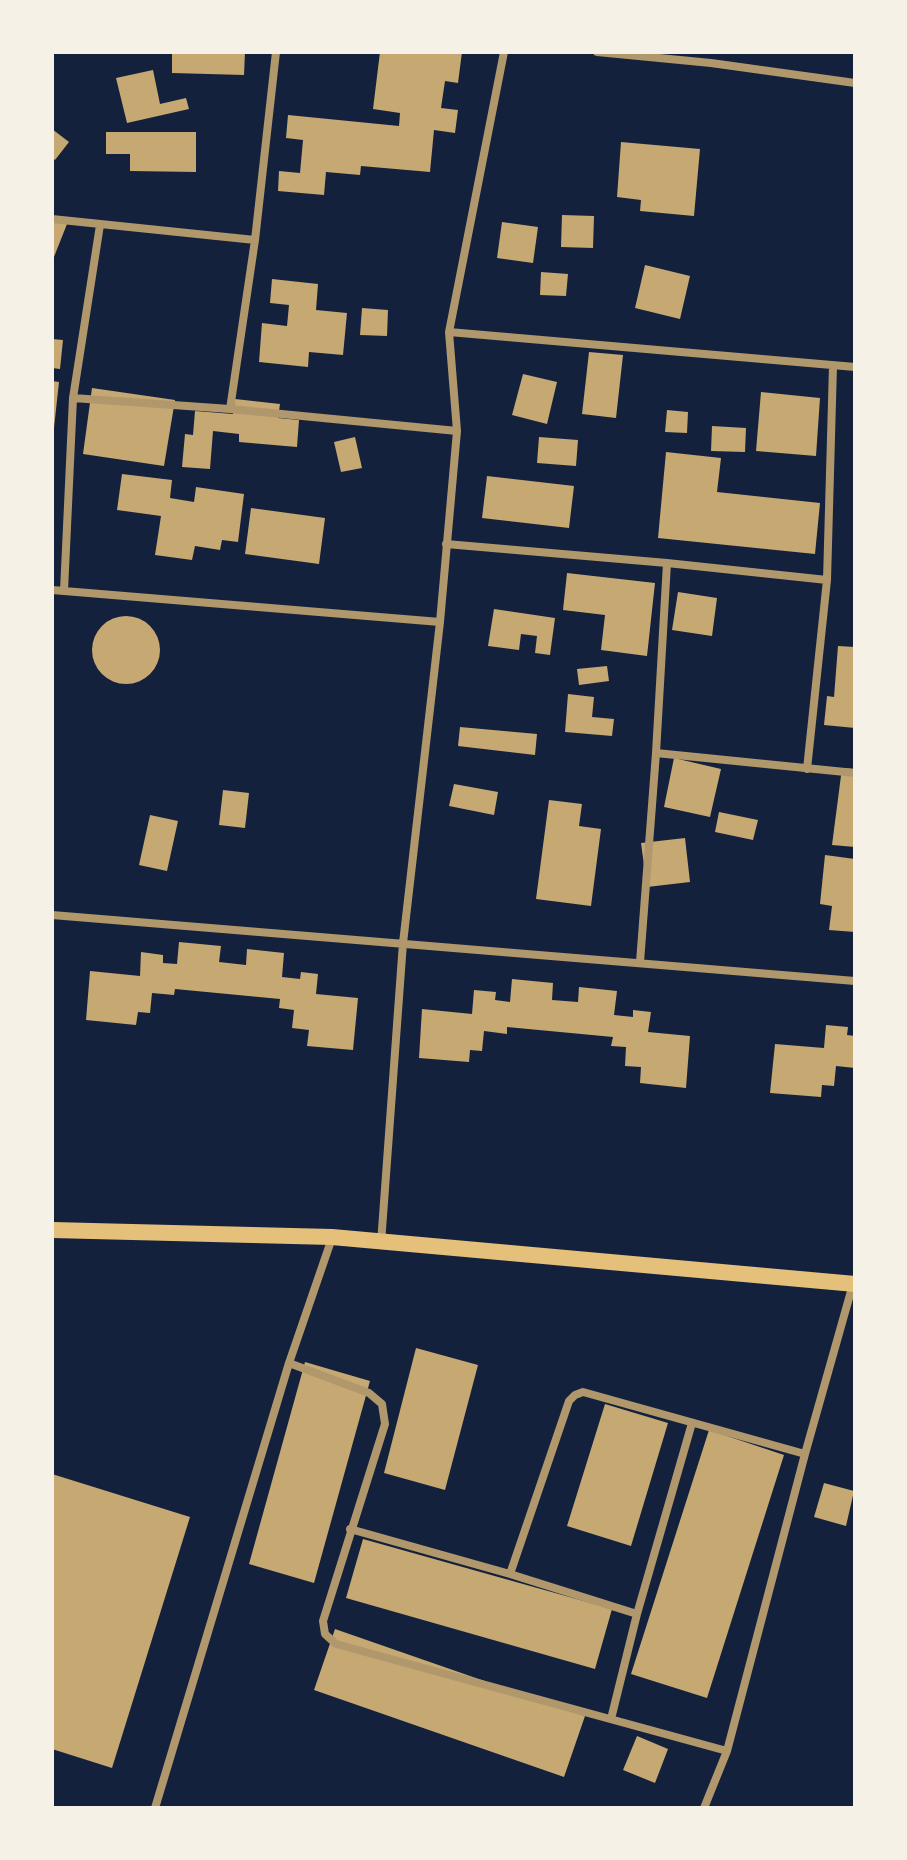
<!DOCTYPE html>
<html>
<head>
<meta charset="utf-8">
<style>
  body { margin:0 }
  #map { position:relative; width:907px; height:1860px; overflow:hidden; background:#14213d; font-family:"Roboto Serif",serif }
  canvas { display:block }
  .frame { position:absolute; inset:0; border:54px solid #f6f1e7; pointer-events:none }
</style>
</head>
<body>
<div id="map">
<canvas width="907" height="1860"></canvas>
<div class="frame"></div>
</div>
<script>
const ctx = document.querySelector('canvas').getContext('2d');
ctx.lineJoin = 'round';
function fillPath(path, color) { ctx.fillStyle = color; ctx.fill(path, 'evenodd'); }
const toPath = rows => new Path2D(rows.map(r => 'M' + r).join(''));
function strokePath(path, color, width, dash) { ctx.strokeStyle = color; ctx.lineWidth = width; ctx.lineCap = dash ? 'butt' : 'round'; ctx.setLineDash(dash || []); ctx.stroke(path); }
const building = toPath([
  [172,52,245,52,244,75,172,73],
  [380,52,462,52,458,83,445,81,441,108,458,110,455,133,434,130,430,172,361,166,360,175,326,172,324,195,278,191,279,171,300,173,303,140,286,138,288,115,399,126,400,113,373,109],
  [153,70,160,104,186,98,189,109,127,123,116,78],
  [52,129,69,142,55,160,52,157],
  [106,132,196,132,196,172,130,171,130,154,106,154],
  [621,142,700,149,694,216,640,211,641,200,617,197],
  [562,215,594,216,593,248,561,247],
  [52,219,67,224,52,262],
  [502,222,538,227,533,263,497,258],
  [645,265,690,276,680,319,635,308],
  [541,272,568,274,566,296,540,295],
  [272,279,318,284,316,310,347,313,343,355,309,352,308,367,259,362,262,323,287,326,289,305,270,303],
  [362,308,388,310,387,336,360,335],
  [52,339,63,340,60,369,52,368],
  [589,352,623,355,616,418,582,414],
  [523,374,557,382,547,424,512,415],
  [52,381,59,382,54,428,52,428],
  [92,388,175,400,164,466,83,454],
  [761,392,820,398,816,456,756,451],
  [235,399,280,404,278,418,299,420,297,447,239,442,239,434,213,431,210,469,182,467,185,434,193,435,195,411,233,414],
  [667,410,688,412,687,433,665,432],
  [712,426,746,428,745,452,711,451],
  [355,437,362,468,341,472,334,442],
  [539,437,578,440,576,466,537,463],
  [666,452,721,458,717,492,820,503,815,554,658,538],
  [122,474,172,480,170,498,194,502,196,487,244,494,238,542,222,540,220,550,195,546,192,560,155,555,161,516,117,510],
  [487,476,574,486,569,528,482,518],
  [251,508,325,518,319,564,245,554],
  [567,573,655,583,647,656,601,650,605,615,563,610],
  [678,592,717,598,712,636,672,630],
  [494,609,555,618,550,655,535,653,537,636,521,634,519,650,488,646],
  '92 650a34 34 0 1 1 68 0a34 34 0 1 1-68 0Z',
  [838,646,855,647,855,728,824,725,827,696,834,697],
  [607,666,609,681,579,685,577,669],
  [568,694,594,697,592,717,614,719,612,736,565,732],
  [460,727,537,734,535,755,458,746],
  [674,758,721,769,710,817,664,807],
  [842,768,855,769,855,847,832,845],
  [454,784,498,792,494,815,449,806],
  [223,790,249,793,245,828,219,825],
  [549,800,582,804,579,826,601,829,591,906,536,899],
  [719,812,758,820,753,840,715,832],
  [150,815,178,821,167,871,139,865],
  [685,838,690,882,647,887,641,843],
  [825,855,855,859,855,932,829,930,832,906,820,904],
  [179,942,221,946,219,962,246,965,247,949,284,953,282,977,300,979,301,972,318,974,316,994,358,998,353,1050,307,1046,309,1030,292,1028,294,1010,279,1008,280,999,175,989,174,995,152,993,150,1013,138,1012,136,1025,86,1020,90,971,140,976,141,952,163,955,163,963,177,964],
  [512,979,553,983,552,1000,578,1002,579,987,617,991,614,1015,633,1017,633,1010,651,1012,648,1032,690,1036,686,1088,640,1083,641,1067,625,1066,626,1047,611,1046,613,1037,507,1027,507,1034,484,1031,482,1051,470,1050,469,1062,419,1058,422,1009,472,1014,474,990,496,992,495,1000,510,1002],
  [826,1025,848,1027,847,1035,855,1036,855,1068,836,1066,834,1086,822,1085,821,1097,770,1093,775,1044,824,1048],
  [416,1348,478,1365,445,1490,384,1473],
  [305,1362,370,1381,314,1583,249,1564],
  [605,1404,668,1423,631,1546,567,1526],
  [709,1430,784,1455,707,1698,631,1674],
  [52,1474,190,1517,112,1768,52,1749],
  [824,1483,854,1491,846,1526,814,1517],
  [363,1539,612,1609,595,1669,346,1598],
  [335,1629,585,1716,564,1777,314,1690],
  [637,1736,668,1749,655,1783,623,1770]
]);
const minor = toPath([
  [276,52,255,240,230,409,457,431],
  [597,52,711,63,855,83],
  [52,219,255,240],
  [449,332,855,367],
  [73,398,230,409],
  [446,544,667,563,827,580],
  [52,590,440,622],
  [64,591,73,398,100,225],
  [656,753,855,773],
  [807,769,827,580,833,366],
  [52,915,855,981],
  [640,962,656,753,667,563],
  [381,1243,403,943,440,622,457,431,449,332,504,52],
  [289,1363,369,1393,382,1404,385,1424,323,1621,325,1634,336,1644,727,1751],
  [350,1529,510,1574,637,1614,611,1719],
  [510,1574,569,1401,575,1395,583,1392,805,1454],
  [637,1614,692,1423],
  [155,1808,289,1363,332,1238],
  [704,1808,727,1751,805,1454,853,1284]
]);
const secondary = toPath([
  [52,1230,332,1237,855,1284]
]);
fillPath(building, '#c6a872');
strokePath(minor, '#b1986c', 8);
strokePath(secondary, '#e5c07b', 16);
</script>
</body>
</html>
